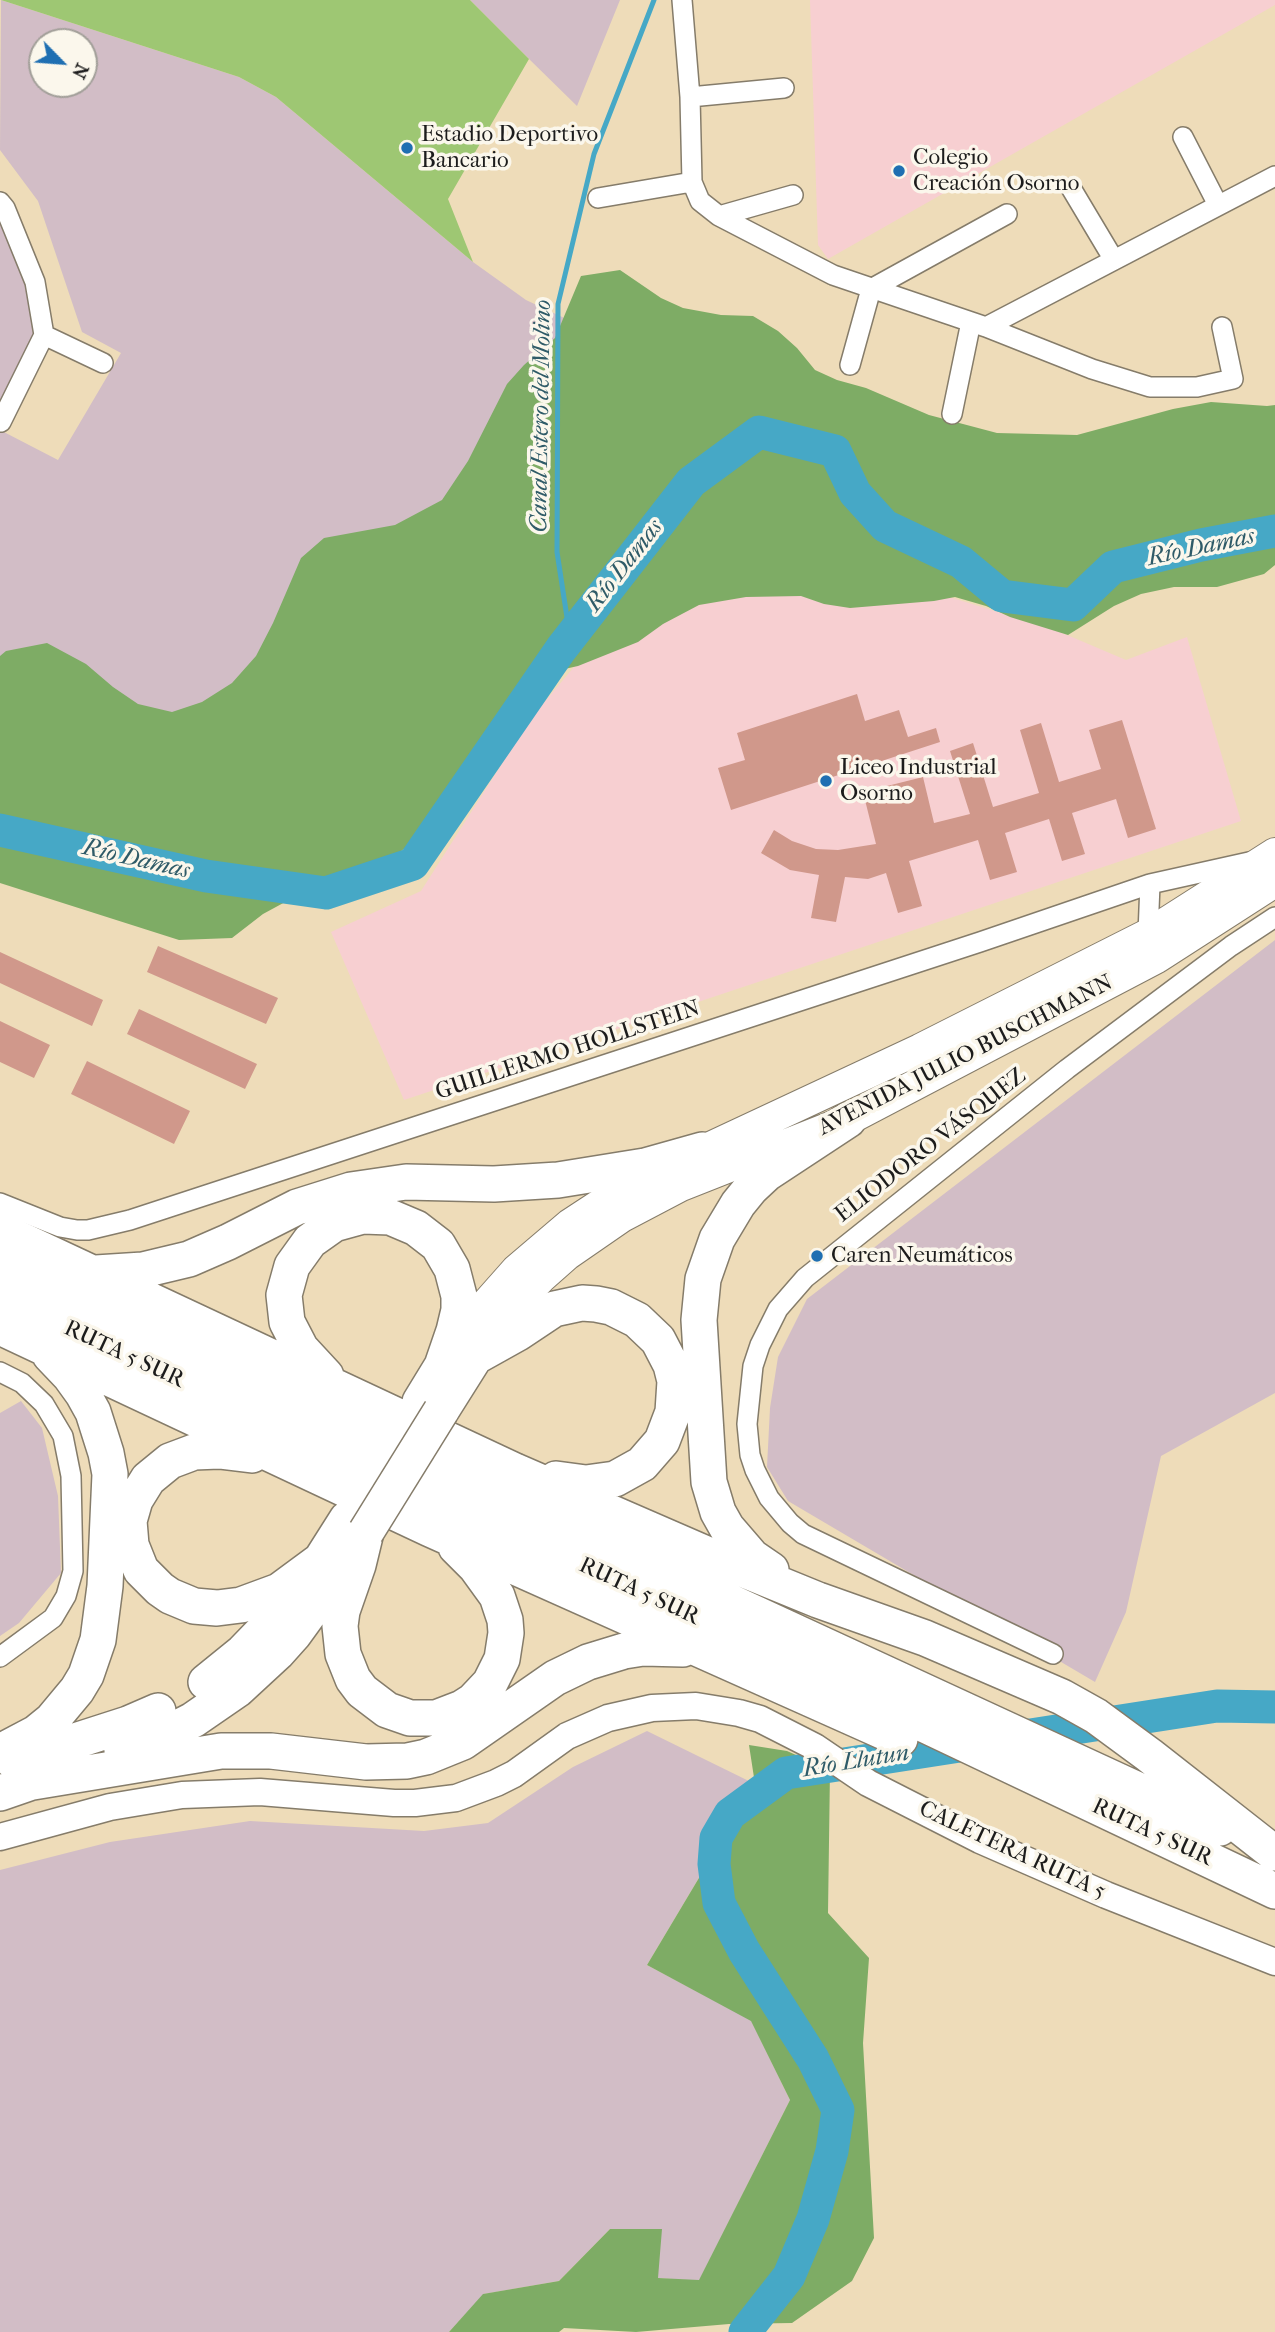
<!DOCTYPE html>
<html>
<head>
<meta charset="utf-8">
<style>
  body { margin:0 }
  #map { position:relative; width:1275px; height:2332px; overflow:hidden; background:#eedcb9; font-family:"IM FELL French Canon",serif }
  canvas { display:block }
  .north { position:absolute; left:28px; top:28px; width:70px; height:70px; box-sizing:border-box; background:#fbf7ec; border:2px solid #a29f99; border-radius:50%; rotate:115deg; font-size:19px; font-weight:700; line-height:28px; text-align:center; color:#1c1c1c }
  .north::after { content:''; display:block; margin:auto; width:24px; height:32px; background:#1f6fb2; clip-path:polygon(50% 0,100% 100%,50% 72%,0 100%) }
</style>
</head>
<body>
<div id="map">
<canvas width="1275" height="2332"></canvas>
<div class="north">N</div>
</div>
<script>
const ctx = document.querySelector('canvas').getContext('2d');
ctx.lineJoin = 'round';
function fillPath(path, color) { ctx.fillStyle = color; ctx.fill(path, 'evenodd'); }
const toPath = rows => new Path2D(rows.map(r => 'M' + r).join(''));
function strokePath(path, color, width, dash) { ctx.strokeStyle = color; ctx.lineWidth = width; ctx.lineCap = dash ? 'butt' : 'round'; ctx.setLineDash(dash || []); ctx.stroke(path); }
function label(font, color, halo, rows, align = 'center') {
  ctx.font = font + ' "IM FELL French Canon",serif'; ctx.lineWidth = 7; ctx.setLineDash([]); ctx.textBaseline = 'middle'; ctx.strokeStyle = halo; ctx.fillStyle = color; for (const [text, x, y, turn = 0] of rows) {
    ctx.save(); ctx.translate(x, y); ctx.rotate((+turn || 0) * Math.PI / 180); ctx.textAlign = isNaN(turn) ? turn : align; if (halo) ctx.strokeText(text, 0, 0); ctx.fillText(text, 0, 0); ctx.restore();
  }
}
const built = toPath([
  [810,0,1275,0,1275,5,828,259,818,245],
  [888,578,1053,629,1126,660,1187,637,1241,821,404,1100,331,932,421,891,531,718,590,648,715,586]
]);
const industrial = toPath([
  [1,0,239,77,276,97,473,262,526,300,726,394,385,828,0,785,0,430,58,460,121,353,82,332,38,201,0,150],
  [42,42,84,42,84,84,42,84],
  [470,0,620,0,577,106,529,59],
  [0,216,26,285,34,340,0,404],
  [1275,940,1275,1393,1161,1456,1126,1612,1095,1682,788,1501,767,1467,770,1408,778,1357,807,1299],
  [21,1401,42,1428,58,1496,61,1573,19,1623,0,1636,0,1413],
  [647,1731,755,1784,647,1965,751,2020,790,2100,699,2281,658,2278,610,2229,559,2281,484,2294,449,2332,0,2332,0,1870,110,1842,250,1821,424,1831,488,1823,573,1767]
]);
const green = toPath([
  [1,0,470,0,529,59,448,199,473,262,276,97,239,77]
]);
const forest = toPath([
  [620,270,661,298,683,308,721,315,753,316,778,331,797,348,815,370,837,380,866,388,929,415,997,433,1077,435,1173,409,1211,402,1267,406,1275,405,1275,565,1264,574,1217,587,1174,587,1141,594,1114,606,1068,635,1010,617,986,606,955,597,934,601,850,608,824,604,801,596,746,597,699,605,663,624,638,642,578,666,551,672,533,683,494,736,477,774,460,799,434,825,390,860,359,880,326,894,287,901,263,914,232,938,179,940,0,883,0,656,6,651,47,643,86,664,113,687,138,704,172,712,202,702,232,683,256,656,273,623,301,558,324,538,395,525,442,500,468,461,507,384,524,365,555,338,581,276],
  [749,1745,787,1751,830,1770,828,1913,869,1958,863,2043,874,2238,852,2281,792,2323,729,2324,636,2332,564,2328,559,2332,449,2332,483,2294,559,2281,610,2229,662,2229,658,2278,699,2280,790,2100,751,2021,647,1965,755,1784]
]);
const stream = toPath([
  [570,637,557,552,558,304,594,154,654,0]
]);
const river = toPath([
  [0,830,206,876,326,893,413,864,561,649,691,482,759,432,835,451,855,493,885,526,961,562,1002,596,1073,605,1113,567,1201,545,1275,531],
  [745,2332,789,2276,813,2219,832,2151,838,2110,813,2059,744,1951,719,1903,714,1864,716,1838,730,1814,786,1773,1217,1706,1275,1707]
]);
const building = toPath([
  [857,694,865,721,899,710,908,737,936,728,940,742,731,810,718,768,745,760,737,733],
  [1122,720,1156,829,1128,838,1116,799,1072,813,1085,854,1062,861,1049,819,1005,833,1017,872,990,880,978,840,909,861,922,906,898,913,886,873,868,879,845,877,836,922,811,918,819,875,790,870,761,853,774,830,792,841,816,849,838,850,876,844,863,792,923,777,934,823,970,814,950,751,973,743,993,807,1039,793,1020,730,1041,723,1059,782,1101,769,1089,730],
  [158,946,278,998,266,1024,147,972],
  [0,952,103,1000,92,1026,0,983],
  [139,1009,257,1064,245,1089,127,1034],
  [0,1021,50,1045,34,1078,0,1062],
  [87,1061,190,1111,174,1144,71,1094]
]);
const street = toPath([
  [682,0,690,97,692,182,700,201,719,216,833,275,986,327,1092,369,1150,387,1197,387,1233,379,1222,327],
  [690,97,784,88],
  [1183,137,1218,205],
  [1071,188,1114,260],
  [598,198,692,182],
  [0,202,5,208,35,282,44,335,1,422],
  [719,216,793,195],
  [986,327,1275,176],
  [44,335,103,363],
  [850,365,871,289,1007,214],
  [952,414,971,322],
  [1148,934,1150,884],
  [0,1203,60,1227,77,1230,88,1230,130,1220,980,942,1150,884,1249,862],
  [0,1372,22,1383,44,1404,63,1436,71,1476,73,1571,66,1596,53,1618,0,1657],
  [1053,1654,803,1534,790,1523,769,1498,755,1470,750,1455,747,1424,753,1366,760,1345,778,1309,805,1278,1067,1069,1231,946,1275,917]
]);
const secondary = toPath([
  [0,1837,110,1807,182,1795,260,1792,394,1803,415,1803,456,1798,496,1783,514,1774,567,1736,608,1718,652,1708,696,1706,739,1713,760,1719,815,1747,868,1783,980,1840,1106,1895,1275,1962]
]);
const primary = toPath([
  [454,1348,469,1323,516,1270,570,1224,631,1184,920,1049,1148,934,1275,853],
  [477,1354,517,1303,541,1278,567,1255,622,1217,681,1186,848,1120,1157,958,1275,882]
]);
const highway = toPath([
  [0,1230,515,1471,720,1560,818,1600,925,1638,1062,1697,1096,1716,1149,1755,1274,1853],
  [0,1265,1220,1828],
  [96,1273,143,1270,189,1259,228,1242,297,1207,351,1190,406,1182,494,1184,558,1180,645,1166,702,1150],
  [0,1298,862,1695,1275,1891],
  [0,1327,430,1529,900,1739],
  [326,1376,301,1349,287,1322,284,1295,292,1266,310,1241,334,1224,363,1216,390,1217,416,1228,438,1245,452,1269,459,1296,459,1310,454,1331,442,1366,420,1402],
  [441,1411,475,1357,518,1333,554,1309,582,1303,596,1304,611,1307,637,1320,658,1340,671,1365,675,1381,673,1412,662,1441,642,1464,615,1479,586,1483,556,1479],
  [252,1455,219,1451,194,1452,170,1461,148,1479,135,1500,129,1521,131,1545,141,1570,160,1589,170,1596,194,1606,217,1608,241,1605,279,1591,321,1560],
  [366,1532,358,1565,342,1611,340,1626,343,1654,353,1679,362,1691,387,1710,410,1718,436,1718,462,1708,473,1701,490,1683,502,1659,506,1633,505,1620,497,1596,476,1567,456,1547],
  [771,1570,752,1557,727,1528,718,1512,709,1482,699,1320,703,1279,717,1239,738,1204,751,1188,766,1174,848,1120],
  [206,1682,243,1652,271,1623,321,1560,347,1519],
  [122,1751,164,1735,193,1720,238,1689,277,1653,294,1634,347,1561],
  [0,1752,36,1733,52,1720,77,1690,86,1675,98,1640,105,1586,110,1474,106,1453,93,1412,83,1394,70,1376,50,1355],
  [13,1761,128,1724,158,1711],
  [33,1782,221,1751,271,1751,366,1762,407,1761,426,1757,463,1742,555,1678,588,1662,624,1651,643,1648,683,1649],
  [0,1793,55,1774]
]);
const highwayBridge = toPath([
  [366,1532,441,1411]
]);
const markers = [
  [407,148,7,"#1f6fb2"],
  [899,171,7,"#1f6fb2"],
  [826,781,7,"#1f6fb2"],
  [817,1256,7,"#1f6fb2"]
];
const poiNames = [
  ["Estadio Deportivo",421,135],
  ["Bancario",421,161],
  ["Colegio",913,158],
  ["Creación Osorno",913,184],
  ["Liceo Industrial",840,768],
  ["Osorno",840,794],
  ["Caren Neumáticos",831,1256]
];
const streetNames = [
  ["GUILLERMO HOLLSTEIN",568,1051,-18],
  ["AVENIDA JULIO BUSCHMANN",966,1056,-27],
  ["ELIODORO VÁSQUEZ",931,1146,-38],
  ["RUTA 5 SUR",124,1355,25],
  ["RUTA 5 SUR",639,1592,25],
  ["RUTA 5 SUR",1152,1833,25],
  ["CALETERA RUTA 5",1012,1851,25]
];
const waterNames = [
  ["Canal Estero del Molino",542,416,-89],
  ["Río Damas",1201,548,-12],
  ["Río Damas",625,566,-52],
  ["Río Damas",136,860,13],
  ["Río Llutun",856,1762,-9]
];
fillPath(built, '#f7cfd1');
fillPath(industrial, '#d2bdc6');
fillPath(green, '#9ec773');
fillPath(forest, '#7eac65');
strokePath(stream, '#46a8c6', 5);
strokePath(river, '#46a8c6', 33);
fillPath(building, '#d0988b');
strokePath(street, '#857c6a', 22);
strokePath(secondary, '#857c6a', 29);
strokePath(primary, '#857c6a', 32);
strokePath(highway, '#857c6a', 38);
strokePath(street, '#fff', 19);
strokePath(secondary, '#fff', 26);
strokePath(primary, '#fff', 30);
strokePath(highway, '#fff', 35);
strokePath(highwayBridge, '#857c6a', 38, []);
strokePath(highwayBridge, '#fff', 35);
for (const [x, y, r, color] of markers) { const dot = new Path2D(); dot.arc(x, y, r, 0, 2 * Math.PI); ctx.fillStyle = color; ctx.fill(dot); strokePath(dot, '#fbf7ec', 2.5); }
label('23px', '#1c1c1c', '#fbf7ec', poiNames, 'left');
label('23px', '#1c1c1c', '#fbf7ec', streetNames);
label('italic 24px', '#2f5b68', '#fbf7ec', waterNames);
</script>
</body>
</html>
